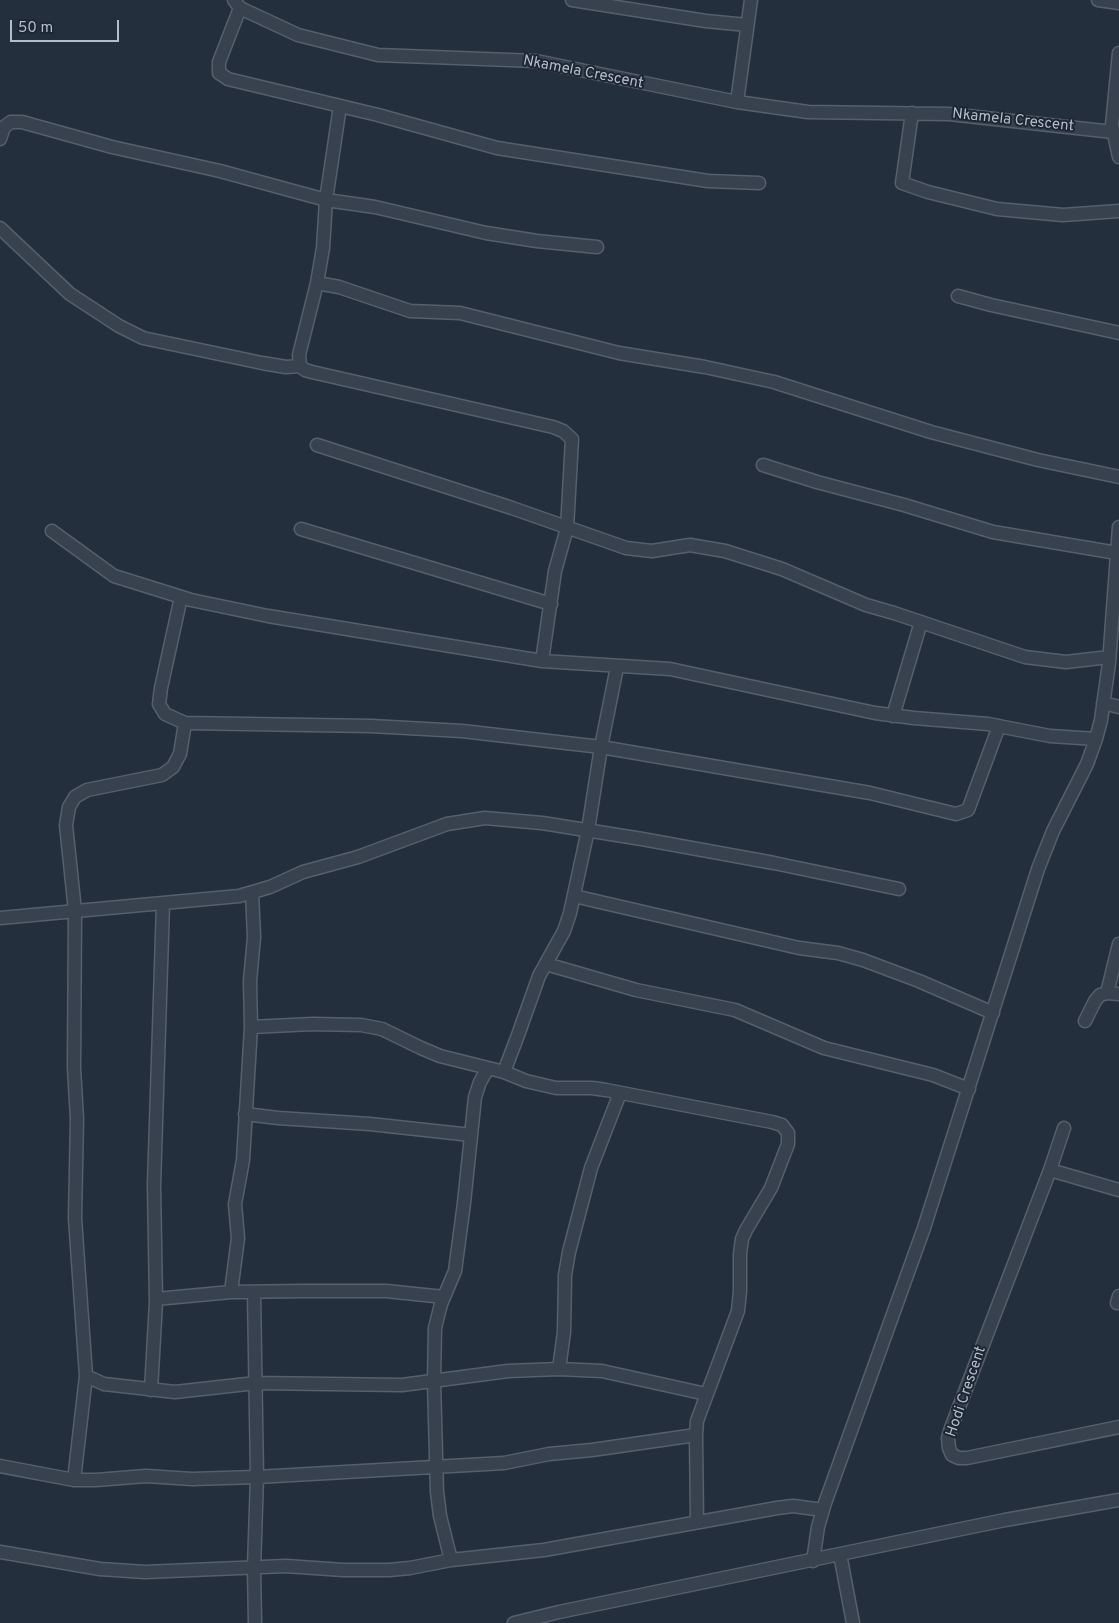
<!DOCTYPE html>
<html>
<head>
<meta charset="utf-8">
<style>
  body { margin:0 }
  #map { position:relative; width:1119px; height:1623px; overflow:hidden; background:#242f3e; font-family:Overpass,sans-serif }
  canvas { display:block }
  .scale { position:absolute; left:10px; top:20px; width:109px; height:22px; box-sizing:border-box; border:2px solid #b4bcc9; border-top:0; padding-left:6px; font-size:15px; line-height:18px; white-space:nowrap; color:#b4bcc9; -webkit-text-stroke:4px #1d2633; paint-order:stroke }
</style>
</head>
<body>
<div id="map">
<canvas width="1119" height="1623"></canvas>
<div class="scale">50 m</div>
</div>
<script>
const ctx = document.querySelector('canvas').getContext('2d');
ctx.lineJoin = 'round';
const toPath = rows => new Path2D(rows.map(r => 'M' + r).join(''));
function strokePath(path, color, width, dash) { ctx.strokeStyle = color; ctx.lineWidth = width; ctx.lineCap = dash ? 'butt' : 'round'; ctx.setLineDash(dash || []); ctx.stroke(path); }
function label(font, color, halo, rows, align = 'center') {
  ctx.font = font + ' Overpass,sans-serif'; ctx.lineWidth = 4; ctx.setLineDash([]); ctx.textBaseline = 'middle'; ctx.strokeStyle = halo; ctx.fillStyle = color; for (const [text, x, y, turn = 0] of rows) {
    ctx.save(); ctx.translate(x, y); ctx.rotate((+turn || 0) * Math.PI / 180); ctx.textAlign = isNaN(turn) ? turn : align; if (halo) ctx.strokeText(text, 0, 0); ctx.fillText(text, 0, 0); ctx.restore();
  }
}
const minor = toPath([
  [234,0,240,8,298,35,378,55,536,61,737,102,808,112,949,114,1113,132],
  [572,0,706,21,747,25],
  [1098,0,1119,3],
  [240,8,219,62,219,73,228,79,378,115,497,148,708,181,759,183],
  [1119,53,1112,125,1119,157],
  [737,102,751,0],
  [340,106,326,200,323,248,317,283,299,355,300,366,305,370,312,372,553,427,563,431,572,439,567,528,555,571,542,661],
  [912,113,902,183,928,192,997,209,1063,215,1119,211],
  [0,139,4,127,11,122,22,122,112,147,220,171,326,200,375,207,486,233,537,241,597,247],
  [0,228,70,294,119,326,143,338,262,363,286,367,300,366],
  [317,283,339,287,410,311,460,313,619,353,705,367,774,382,931,432,1038,460,1119,477],
  [958,296,991,305,1119,333],
  [317,445,512,508,626,548,652,551,690,545,725,551,782,569,866,605,894,613,1025,657,1066,662,1109,657],
  [763,465,817,482,904,505,993,532,1117,553],
  [301,529,551,604],
  [52,531,114,576,191,600,268,616,542,661,670,669,875,713,914,718,988,724,1050,736,1096,739],
  [181,597,161,688,159,704,165,714,185,723,371,726,462,731,601,747,870,793,956,814,968,810,999,726],
  [1103,703,1119,707],
  [893,716,921,622],
  [574,896,799,948,838,953,863,960,919,981,993,1013],
  [0,918,239,896,270,887,303,872,358,857,447,824,485,818,542,823,642,839,774,863,899,889],
  [546,964,636,990,735,1010,824,1048,933,1075,969,1089],
  [1107,993,1119,944],
  [1085,1021,1095,1001,1100,995,1107,993,1119,994],
  [251,1027,312,1024,361,1025,382,1029,421,1048,440,1056,504,1072,518,1035,539,976,564,931,570,913,588,830,601,747,617,667],
  [504,1072,526,1081,556,1088,592,1088,606,1090,772,1122,782,1125,788,1133,788,1144,771,1188,746,1230,742,1239,740,1254,740,1291,738,1311,697,1421,696,1435,697,1522],
  [245,1114,278,1118,370,1124,471,1135],
  [1064,1128,1050,1170,951,1428,948,1438,949,1448,952,1455,959,1458,967,1458,1119,1427],
  [1050,1170,1119,1190],
  [231,1292,238,1238,235,1204,243,1160,251,1027,250,981,254,937,252,893],
  [254,1292,257,1477,254,1568,255,1623],
  [156,1299,231,1292,303,1291,386,1291,444,1297],
  [1117,1303,1119,1296],
  [559,1369,564,1332,565,1275,569,1252,591,1168,620,1093],
  [86,1376,104,1384,175,1392,256,1383,402,1385,508,1371,559,1369,602,1371,706,1394],
  [151,1390,156,1302,154,1185,163,904],
  [0,1466,74,1480,96,1480,146,1476,192,1479,257,1477,504,1463,549,1454,592,1450,696,1435],
  [74,1480,86,1376,75,1218,77,1119,74,1068,75,911,66,825,69,807,75,797,87,790,162,775,173,767,180,754,185,723],
  [0,1552,100,1569,145,1572,286,1566,343,1570,389,1570,410,1568,451,1560,544,1550,777,1508,793,1506,823,1510],
  [840,1554,853,1623],
  [451,1560,440,1516,437,1492,434,1382,435,1328,441,1304,455,1271,464,1203,475,1097,480,1082,488,1068],
  [813,1561,818,1527,825,1503,924,1228,1038,869,1053,831,1087,764,1096,739,1101,720,1109,663,1119,527],
  [514,1623,559,1612,1005,1520,1119,1500]
]);
const streetNames = [
  ["Nkamela Crescent",583,73,11],
  ["Nkamela Crescent",1013,121,6],
  ["Hodi Crescent",967,1392,-71]
];
strokePath(minor, '#565f6c', 15);
strokePath(minor, '#38414e', 12);
label('15px', '#b4bcc9', '#1d2633', streetNames);
</script>
</body>
</html>
